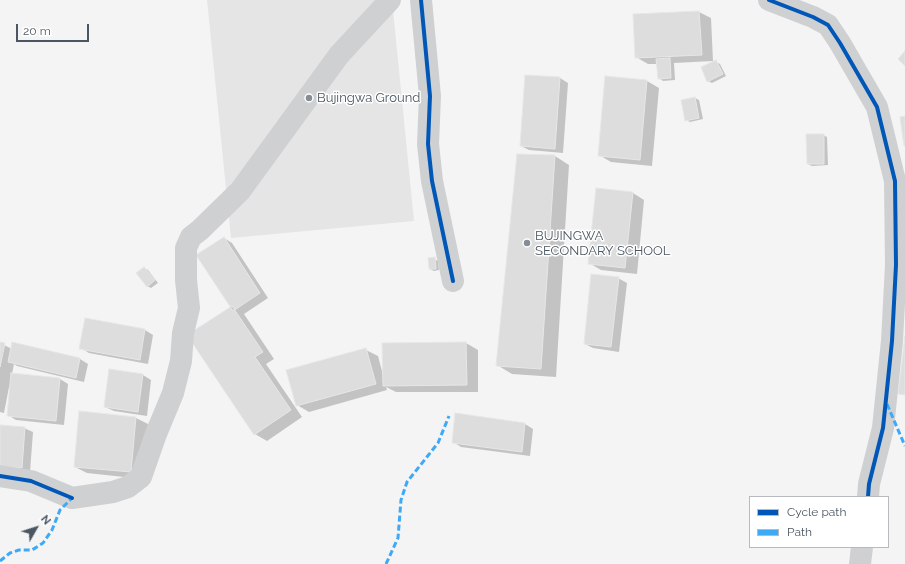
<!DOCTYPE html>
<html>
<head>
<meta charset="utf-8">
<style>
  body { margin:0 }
  #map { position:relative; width:905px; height:564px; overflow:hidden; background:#f4f4f4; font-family:Raleway,sans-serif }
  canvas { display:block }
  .legend { position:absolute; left:749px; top:496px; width:140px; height:52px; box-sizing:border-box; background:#fff; border:1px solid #b7bbc0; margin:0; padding:5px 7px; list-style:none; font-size:12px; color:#4a5661 }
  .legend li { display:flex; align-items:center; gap:8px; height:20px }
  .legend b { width:20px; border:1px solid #b7bbc0 }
  .north { position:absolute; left:16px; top:508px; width:40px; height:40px; -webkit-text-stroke:3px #fff; paint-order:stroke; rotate:51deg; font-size:11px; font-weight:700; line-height:16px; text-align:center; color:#4a5661 }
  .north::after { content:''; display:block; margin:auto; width:14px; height:18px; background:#4a5661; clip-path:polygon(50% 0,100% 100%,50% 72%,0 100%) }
  .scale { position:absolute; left:16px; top:24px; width:73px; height:18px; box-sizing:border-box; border:2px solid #4a5661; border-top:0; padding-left:5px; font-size:12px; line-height:14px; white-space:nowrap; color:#4a5661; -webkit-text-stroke:3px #fff; paint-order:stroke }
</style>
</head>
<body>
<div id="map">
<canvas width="905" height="564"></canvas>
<ul class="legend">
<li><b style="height:5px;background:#0057b8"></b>Cycle path</li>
<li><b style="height:5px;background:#3fa9f5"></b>Path</li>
</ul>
<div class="north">N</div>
<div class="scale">20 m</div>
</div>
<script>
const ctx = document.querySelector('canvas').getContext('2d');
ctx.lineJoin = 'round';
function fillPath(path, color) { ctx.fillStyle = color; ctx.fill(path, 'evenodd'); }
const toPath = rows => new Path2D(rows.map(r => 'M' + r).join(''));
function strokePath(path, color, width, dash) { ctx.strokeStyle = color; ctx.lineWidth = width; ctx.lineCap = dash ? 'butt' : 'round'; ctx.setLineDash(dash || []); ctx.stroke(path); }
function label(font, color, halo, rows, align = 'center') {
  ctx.font = font + ' Raleway,sans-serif'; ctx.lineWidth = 3; ctx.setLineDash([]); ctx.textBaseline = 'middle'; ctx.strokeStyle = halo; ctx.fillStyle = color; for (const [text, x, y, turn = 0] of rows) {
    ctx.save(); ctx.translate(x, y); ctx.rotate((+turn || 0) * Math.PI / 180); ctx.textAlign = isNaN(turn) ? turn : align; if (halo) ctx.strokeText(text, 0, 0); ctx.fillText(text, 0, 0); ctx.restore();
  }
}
const education = toPath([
  [207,0,392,0,414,221,231,238]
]);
const shadow = toPath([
  [699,12,711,18,713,61,674,63,675,80,663,81,659,78,657,64,648,64,636,57],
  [716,62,720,64,726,76,712,83,708,81],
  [526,76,560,78,568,83,563,153,529,150,521,146],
  [647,81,659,88,652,166,611,162,599,155],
  [695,98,699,100,703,119,690,122,686,120],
  [823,135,827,137,828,165,812,166,808,164],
  [555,156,569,165,556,377,512,374,497,365],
  [633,193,644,200,637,274,601,270,589,263],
  [224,238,232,243,268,298,244,314,274,359,266,364,302,417,267,441,255,434,231,307],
  [434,259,438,261,439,270,434,271,430,269],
  [144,268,148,270,158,283,151,288,147,286],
  [618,278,627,283,619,352,593,348,585,344],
  [86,319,145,330,153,335,148,364,89,353,81,348],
  [0,343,12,349,13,343,80,359,88,364,84,382,17,366,14,364,12,374,60,379,68,384,64,425,16,420,8,415,11,387,9,387,4,413,0,412],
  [466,343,478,350,478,392,396,392,386,387,387,390,309,412,297,405,366,350,378,356,383,375],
  [110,370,143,375,151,380,147,416,114,411,105,407],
  [80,412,136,418,148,424,143,479,87,473,75,467],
  [456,414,525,424,533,429,530,456,461,447,453,442],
  [0,426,24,428,33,432,30,472,0,470]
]);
const building = toPath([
  [699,11,702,55,635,58,633,14,699,11],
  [905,51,905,66,898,59,905,51],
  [670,58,671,78,658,79,656,59,670,58],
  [716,60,723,74,707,82,701,67,716,60],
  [525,75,560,77,555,149,520,146,525,75],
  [605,76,647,80,640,160,598,156,605,76],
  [695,97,699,118,685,121,681,100,695,97],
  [905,116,905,146,904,146,900,117,905,116],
  [806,134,824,134,824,164,807,164,806,134],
  [517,154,555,155,541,369,496,366,517,154],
  [596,188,633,192,625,268,588,264,596,188],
  [224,237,260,293,233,311,196,255,224,237],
  [435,257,436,269,429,269,428,258,435,257],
  [144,267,155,280,147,287,136,273,144,267],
  [591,274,619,277,611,347,584,344,591,274],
  [232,306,263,352,255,357,291,410,254,435,187,335,232,306],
  [85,318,145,329,140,360,79,349,85,318],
  [905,336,905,395,898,394,905,336],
  [0,342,5,343,0,367,0,342],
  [12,342,80,358,76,378,8,362,12,342],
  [466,342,467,385,383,386,382,343,466,342],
  [366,348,376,384,296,406,286,370,366,348],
  [109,369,143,374,138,412,104,407,109,369],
  [11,373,60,378,56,421,7,416,11,373],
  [79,411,136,417,131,472,74,467,79,411],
  [455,413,525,423,522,452,452,443,455,413],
  [0,425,25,427,22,468,0,466,0,425]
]);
const minor = toPath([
  [421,0,430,96,428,144,432,181,453,281],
  [769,0,813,17,828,25,840,43,877,107,895,181,896,265,892,341,883,428,869,484,868,497],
  [0,476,31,481,72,498,113,492,128,487,141,477,156,434,173,393,181,361,183,333,189,308,186,280,186,248,191,237,200,230,240,191,339,55,390,0],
  [860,564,862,547]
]);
const quiet = toPath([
  [887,404,905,446],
  [0,561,10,553,19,550,32,550,43,543,52,530,60,510,72,498],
  [386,564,398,538,401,500,407,482,438,443,449,416]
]);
const cycleway = toPath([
  [421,0,430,96,428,144,432,181,453,281],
  [769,0,813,17,828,25,840,43,877,107,895,181,896,265,892,341,883,428,869,484,868,497],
  [0,476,31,481,72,498]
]);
const markers = [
  [309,98,4,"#868d94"],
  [527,243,4,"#868d94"]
];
const poiNames = [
  ["Bujingwa Ground",317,98],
  ["BUJINGWA",535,236],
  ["SECONDARY SCHOOL",535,251]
];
fillPath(education, '#e6e5e6');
fillPath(shadow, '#0003');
fillPath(building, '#ddddde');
strokePath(building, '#e5e6e7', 1);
strokePath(minor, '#ced0d2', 22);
strokePath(quiet, '#3fa9f5', 3, [6, 3]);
strokePath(cycleway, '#0057b8', 4);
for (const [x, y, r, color] of markers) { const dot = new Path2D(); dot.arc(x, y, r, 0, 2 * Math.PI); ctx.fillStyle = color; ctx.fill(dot); strokePath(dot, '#fff', 1.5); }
label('13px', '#4a5661', '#fff', poiNames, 'left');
</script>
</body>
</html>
